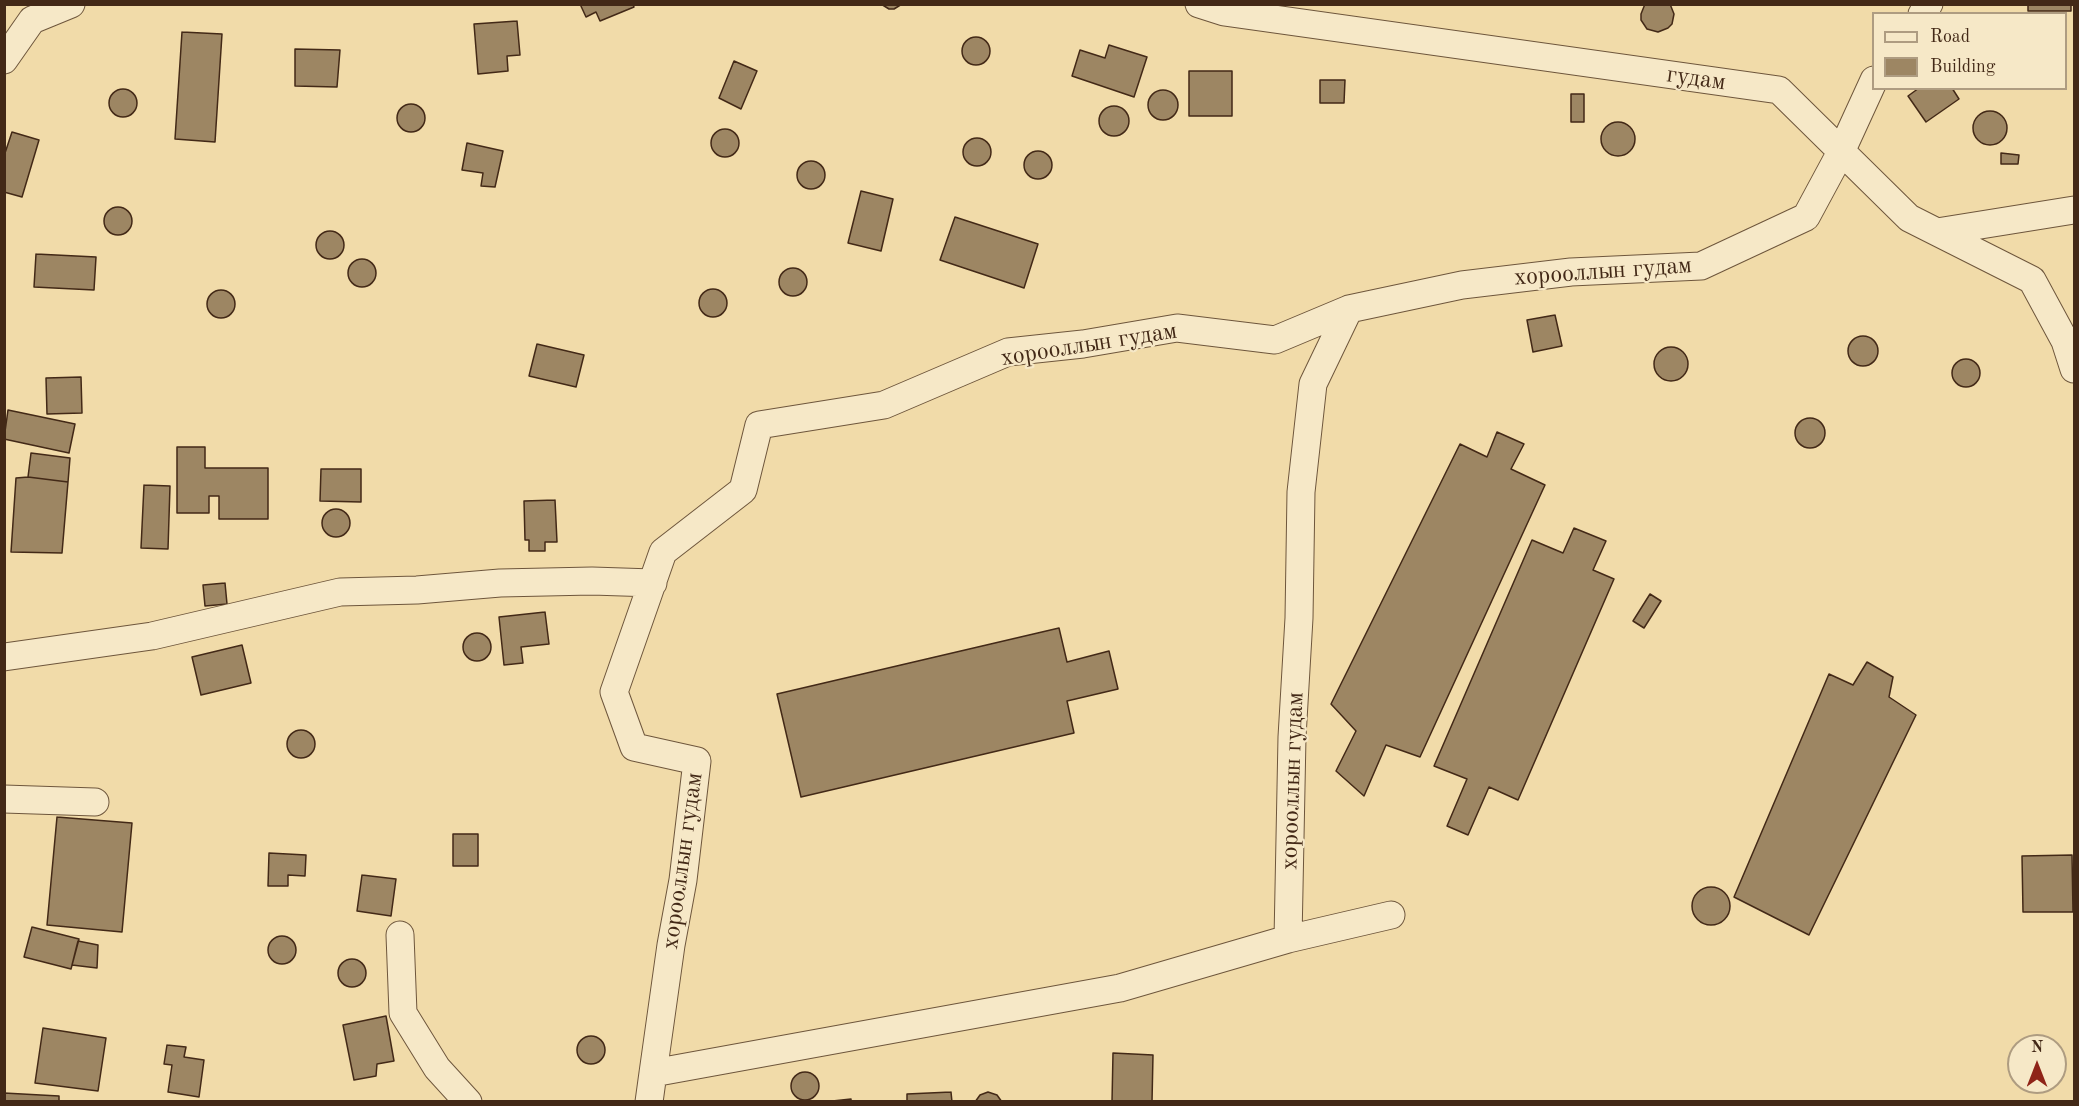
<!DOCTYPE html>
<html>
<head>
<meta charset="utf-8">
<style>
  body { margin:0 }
  #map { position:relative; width:2079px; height:1106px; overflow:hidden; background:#f1dba9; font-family:"Old Standard TT",serif }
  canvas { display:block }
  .frame { position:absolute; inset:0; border:6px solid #432917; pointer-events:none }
  .legend { position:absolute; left:1872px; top:12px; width:195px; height:78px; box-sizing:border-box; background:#f6e8c7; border:2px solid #ae9c81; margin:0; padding:8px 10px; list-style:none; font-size:18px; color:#432917 }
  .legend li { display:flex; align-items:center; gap:12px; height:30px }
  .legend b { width:30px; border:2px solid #ae9c81 }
  .north { position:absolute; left:2007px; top:1034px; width:60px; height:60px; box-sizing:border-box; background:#f6e8c7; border:2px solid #ae9c81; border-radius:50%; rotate:0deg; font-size:16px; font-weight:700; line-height:24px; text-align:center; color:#432917 }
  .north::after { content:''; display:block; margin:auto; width:21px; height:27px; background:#8f2418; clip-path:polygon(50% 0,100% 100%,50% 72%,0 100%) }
</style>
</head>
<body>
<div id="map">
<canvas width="2079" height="1106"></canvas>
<div class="frame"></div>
<ul class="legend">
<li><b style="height:8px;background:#f6e8c7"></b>Road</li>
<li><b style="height:16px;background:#9d8663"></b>Building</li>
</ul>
<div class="north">N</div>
</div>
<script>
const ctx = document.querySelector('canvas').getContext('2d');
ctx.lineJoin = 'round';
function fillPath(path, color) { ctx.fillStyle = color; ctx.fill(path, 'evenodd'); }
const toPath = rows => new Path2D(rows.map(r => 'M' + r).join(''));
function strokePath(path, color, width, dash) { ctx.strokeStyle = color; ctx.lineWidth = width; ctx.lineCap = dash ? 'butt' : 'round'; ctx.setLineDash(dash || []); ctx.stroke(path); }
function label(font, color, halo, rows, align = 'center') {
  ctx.font = font + ' "Old Standard TT",serif'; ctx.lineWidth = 4.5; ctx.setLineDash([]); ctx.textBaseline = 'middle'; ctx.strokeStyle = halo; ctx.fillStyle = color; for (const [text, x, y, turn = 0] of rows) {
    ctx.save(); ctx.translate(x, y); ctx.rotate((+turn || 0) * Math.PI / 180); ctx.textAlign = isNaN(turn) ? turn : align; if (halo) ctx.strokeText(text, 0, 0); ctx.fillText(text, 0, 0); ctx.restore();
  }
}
const building = toPath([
  [580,4,633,4,634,7,600,21,596,12,586,17,580,4],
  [902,4,894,9,889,9,881,4,902,4],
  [1645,4,1670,4,1674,14,1672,24,1668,28,1658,32,1647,29,1641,20,1641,14,1645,4],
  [2028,4,2071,4,2071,11,2028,11,2028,4],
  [517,21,520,55,507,56,508,71,478,74,474,24,517,21],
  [182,32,222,34,215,142,175,139,182,32],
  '962 51a14 14 0 1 1 28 0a14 14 0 1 1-28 0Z',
  [1109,45,1147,57,1134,97,1072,76,1080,50,1105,58,1109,45],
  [295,49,340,50,337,87,295,86,295,49],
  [734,61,757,71,741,109,719,98,734,61],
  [1189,71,1232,71,1232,116,1189,116,1189,71],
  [1320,80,1345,80,1344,103,1320,103,1320,80],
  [1919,88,1952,88,1959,99,1926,122,1908,96,1919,88],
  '109 103a14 14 0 1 1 28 0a14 14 0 1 1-28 0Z',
  '1148 105a15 15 0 1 1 30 0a15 15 0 1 1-30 0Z',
  [1571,94,1584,94,1584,122,1571,122,1571,94],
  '397 118a14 14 0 1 1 28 0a14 14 0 1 1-28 0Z',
  '1099 121a15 15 0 1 1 30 0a15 15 0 1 1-30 0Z',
  '1973 128a17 17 0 1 1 34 0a17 17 0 1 1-34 0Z',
  '1601 139a17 17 0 1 1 34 0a17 17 0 1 1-34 0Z',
  '711 143a14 14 0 1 1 28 0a14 14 0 1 1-28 0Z',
  [12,132,39,140,22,197,4,192,4,156,12,132],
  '963 152a14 14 0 1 1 28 0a14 14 0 1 1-28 0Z',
  [467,143,503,151,495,187,481,186,483,173,462,170,467,143],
  '1024 165a14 14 0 1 1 28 0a14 14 0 1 1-28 0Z',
  [2001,153,2019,155,2018,164,2001,164,2001,153],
  '797 175a14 14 0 1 1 28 0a14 14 0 1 1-28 0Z',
  [861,191,893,199,881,251,848,243,861,191],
  '104 221a14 14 0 1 1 28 0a14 14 0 1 1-28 0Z',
  [955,217,1038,244,1024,288,940,260,955,217],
  '316 245a14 14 0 1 1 28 0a14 14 0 1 1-28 0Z',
  [36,254,96,257,94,290,34,287,36,254],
  '348 273a14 14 0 1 1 28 0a14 14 0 1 1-28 0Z',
  '779 282a14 14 0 1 1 28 0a14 14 0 1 1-28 0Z',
  '699 303a14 14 0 1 1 28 0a14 14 0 1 1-28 0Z',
  '207 304a14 14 0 1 1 28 0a14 14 0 1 1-28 0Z',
  [1555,315,1562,346,1533,352,1527,320,1555,315],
  '1848 351a15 15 0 1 1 30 0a15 15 0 1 1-30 0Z',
  [537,344,584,355,576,387,529,376,537,344],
  '1654 364a17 17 0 1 1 34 0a17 17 0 1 1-34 0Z',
  '1952 373a14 14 0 1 1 28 0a14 14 0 1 1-28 0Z',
  [81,377,82,413,47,414,46,378,81,377],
  [8,410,75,424,69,453,4,439,8,410],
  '1795 433a15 15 0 1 1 30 0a15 15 0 1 1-30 0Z',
  [1497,432,1524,444,1511,469,1545,485,1420,757,1386,745,1364,796,1336,771,1356,731,1331,704,1460,444,1487,457,1497,432],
  [177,447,205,447,205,468,268,468,268,519,219,519,219,496,209,496,209,513,177,513,177,447],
  [31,453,70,458,68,482,28,477,31,453],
  [321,469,361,469,361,502,320,501,321,469],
  [28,477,68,482,62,553,11,552,16,478,28,477],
  [144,485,170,486,168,549,141,548,144,485],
  [555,500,557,542,545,542,545,551,529,551,529,540,525,540,524,501,555,500],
  '322 523a14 14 0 1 1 28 0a14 14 0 1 1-28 0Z',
  [1574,528,1606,541,1593,570,1614,579,1518,800,1489,787,1468,835,1447,826,1467,779,1434,766,1532,540,1563,553,1574,528],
  [225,583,227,604,205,606,203,585,225,583],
  [1650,594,1661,601,1644,628,1633,621,1650,594],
  [545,612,549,644,521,647,523,663,504,665,499,617,545,612],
  [1059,628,1067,662,1109,651,1118,689,1067,701,1074,733,801,797,777,694,1059,628],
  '463 647a14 14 0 1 1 28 0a14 14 0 1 1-28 0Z',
  [242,645,251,683,201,695,192,657,242,645],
  [1867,662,1893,677,1889,697,1916,715,1809,935,1734,897,1829,674,1853,685,1867,662],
  '287 744a14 14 0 1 1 28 0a14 14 0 1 1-28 0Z',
  [57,817,132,823,122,932,47,925,57,817],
  [453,834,478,834,478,866,453,866,453,834],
  [269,853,306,855,305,876,288,875,288,886,268,886,269,853],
  [2072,855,2073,912,2023,912,2022,856,2072,855],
  [362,875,396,879,391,916,357,911,362,875],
  '1692 906a19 19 0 1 1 38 0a19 19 0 1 1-38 0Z',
  [32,927,79,939,71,969,24,957,32,927],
  '268 950a14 14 0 1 1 28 0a14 14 0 1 1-28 0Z',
  [78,941,98,945,97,968,72,965,78,941],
  '338 973a14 14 0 1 1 28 0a14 14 0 1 1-28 0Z',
  [386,1016,394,1061,377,1064,376,1076,354,1080,343,1025,386,1016],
  [43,1028,106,1038,98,1091,35,1083,43,1028],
  '577 1050a14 14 0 1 1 28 0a14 14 0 1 1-28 0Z',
  [167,1045,186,1047,184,1057,204,1060,199,1097,168,1092,172,1065,164,1064,167,1045],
  [1113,1053,1153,1055,1152,1102,1112,1102,1113,1053],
  '791 1086a14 14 0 1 1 28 0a14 14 0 1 1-28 0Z',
  [951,1092,952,1102,907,1102,907,1094,951,1092],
  [988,1092,997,1095,1002,1102,975,1102,980,1095,988,1092],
  [4,1093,59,1096,59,1102,4,1102,4,1093],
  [851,1099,851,1102,823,1102,851,1099]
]);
const minor = toPath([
  [1199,4,1224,12,1779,90,1909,218,2032,280,2065,341,2074,369],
  [1922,14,1929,4],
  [4,60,32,20,71,4],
  [1937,232,2074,210],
  [4,657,152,636,340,592,417,590,500,583,592,581,653,583],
  [4,799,95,802],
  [400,935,403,1013,437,1068,468,1102],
  [1288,939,1292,737,1299,618,1301,492,1313,384,1349,309],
  [653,1073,671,945,683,880,697,761,634,747,614,692,663,552,743,490,759,425,884,405,1008,352,1083,344,1177,328,1275,340,1349,309,1462,285,1571,272,1701,266,1806,217,1841,152,1874,80],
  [649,1102,653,1073,1120,988,1288,939,1391,915]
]);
const streetNames = [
  ["гудам",1696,79,8],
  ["хорооллын гудам",1603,272,-4],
  ["хорооллын гудам",1089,345,-9],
  ["хорооллын гудам",1293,781,-88],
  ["хорооллын гудам",683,861,-82]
];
fillPath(building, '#9d8663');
strokePath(building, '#432917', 1.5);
strokePath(minor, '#6e563c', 29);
strokePath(minor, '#f6e8c7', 27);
label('24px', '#432917', '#f6e8c7', streetNames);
</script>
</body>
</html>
